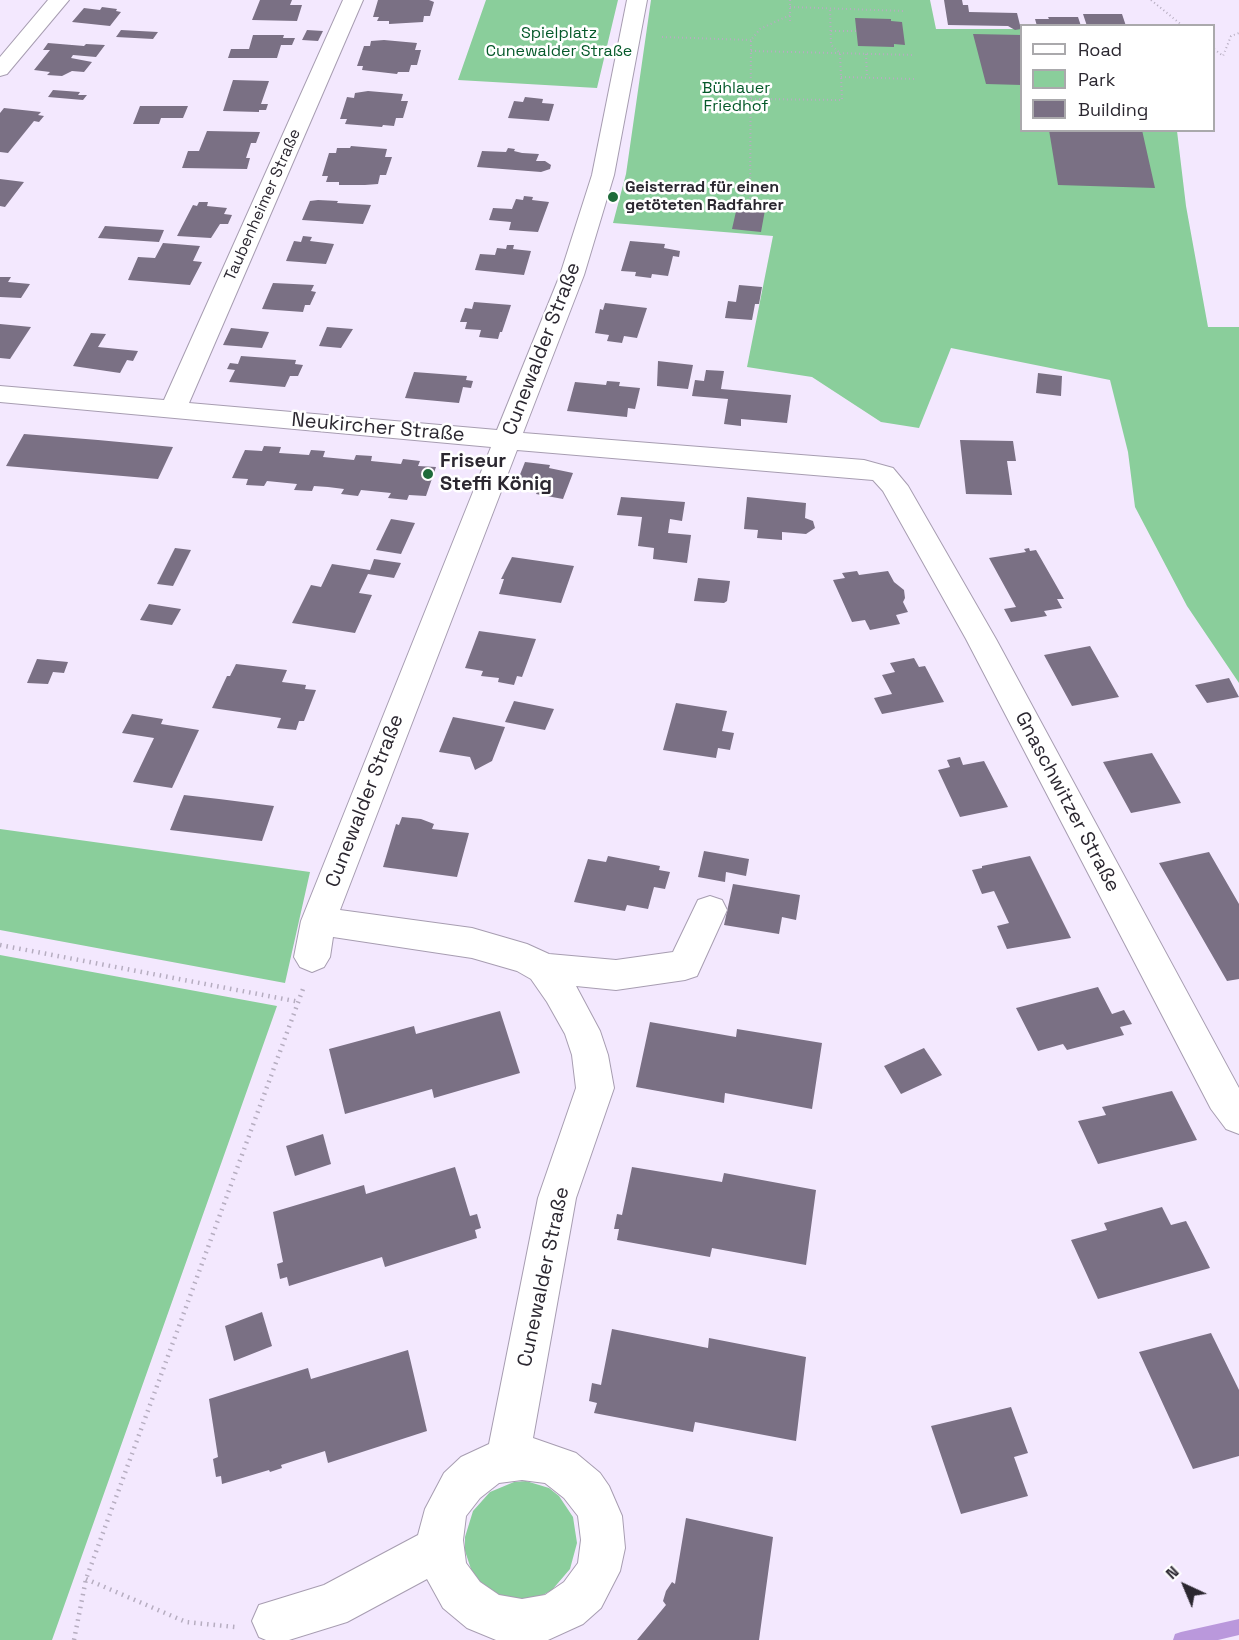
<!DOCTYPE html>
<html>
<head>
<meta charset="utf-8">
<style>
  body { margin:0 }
  #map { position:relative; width:1239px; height:1640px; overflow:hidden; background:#f3e8fe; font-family:"Space Grotesk",sans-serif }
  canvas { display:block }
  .legend { position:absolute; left:1020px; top:24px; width:195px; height:108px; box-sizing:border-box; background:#fff; border:2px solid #aaa9ac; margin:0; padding:8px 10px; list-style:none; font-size:18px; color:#2b2730 }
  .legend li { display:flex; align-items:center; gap:12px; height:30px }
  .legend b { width:30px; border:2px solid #aaa9ac }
  .north { position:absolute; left:1155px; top:1556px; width:60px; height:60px; -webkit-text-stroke:4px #fff; paint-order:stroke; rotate:316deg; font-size:16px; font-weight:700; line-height:24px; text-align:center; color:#2b2730 }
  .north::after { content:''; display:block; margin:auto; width:21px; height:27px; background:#2b2730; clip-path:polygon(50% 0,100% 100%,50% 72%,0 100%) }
</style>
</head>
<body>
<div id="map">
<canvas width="1239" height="1640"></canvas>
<ul class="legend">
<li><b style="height:8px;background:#fff"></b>Road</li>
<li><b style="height:16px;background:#8ace9b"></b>Park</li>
<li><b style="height:16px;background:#7a7084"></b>Building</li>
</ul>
<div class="north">N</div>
</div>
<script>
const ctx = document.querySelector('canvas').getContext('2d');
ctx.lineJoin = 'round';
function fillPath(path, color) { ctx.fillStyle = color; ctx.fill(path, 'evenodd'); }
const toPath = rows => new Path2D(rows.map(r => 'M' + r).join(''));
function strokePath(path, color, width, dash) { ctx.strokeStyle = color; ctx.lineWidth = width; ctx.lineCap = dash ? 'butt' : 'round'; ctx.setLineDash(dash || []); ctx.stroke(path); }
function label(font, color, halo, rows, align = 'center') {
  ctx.font = font + ' "Space Grotesk",sans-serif'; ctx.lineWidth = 5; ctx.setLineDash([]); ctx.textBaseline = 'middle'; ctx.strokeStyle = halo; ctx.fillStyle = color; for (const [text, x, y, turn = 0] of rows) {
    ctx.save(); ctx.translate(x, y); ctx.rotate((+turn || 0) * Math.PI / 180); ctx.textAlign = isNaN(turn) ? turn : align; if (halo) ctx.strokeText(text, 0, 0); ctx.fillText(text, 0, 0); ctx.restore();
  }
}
const green = toPath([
  [486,0,618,0,597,88,458,80],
  [651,0,930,0,936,29,1021,29,1022,130,1177,131,1186,206,1208,327,1239,327,1239,683,1187,606,1135,507,1128,452,1110,380,951,348,919,428,881,422,812,377,747,367,773,236,613,223,626,174],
  [0,829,310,872,285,983,0,930],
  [0,955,277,1006,52,1640,0,1640],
  [526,1481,549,1488,559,1496,573,1517,577,1543,570,1569,552,1590,541,1596,515,1600,491,1593,473,1575,465,1551,465,1537,473,1511,490,1492,514,1482]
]);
const stream = toPath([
  [1239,1619,1239,1635,1218,1640,1173,1640,1175,1634,1181,1632,1239,1619]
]);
const building = toPath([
  [260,0,292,0,290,5,302,5,297,21,252,20],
  [378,0,429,0,434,2,430,16,424,16,423,22,389,24,389,21,377,21,379,17,373,17],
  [944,0,962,0,963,5,968,5,969,12,1017,13,1021,29,1015,30,1008,26,948,25],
  [102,7,117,9,116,11,121,12,110,26,72,22,84,8,100,10],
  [1083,14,1122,14,1126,26,1087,26],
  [1048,17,1078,17,1081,26,1037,26,1035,19,1049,19],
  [855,18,891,19,891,21,902,22,905,45,894,44,894,47,858,46],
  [121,30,158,32,153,39,116,37],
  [307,30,323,31,318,41,302,40],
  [973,34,1022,35,1022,85,986,84],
  [253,35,284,35,283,38,295,38,292,45,281,45,277,58,228,58,231,49,249,49],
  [384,40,417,43,415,50,421,50,417,65,411,65,409,72,398,72,397,74,362,70,363,66,357,66,364,46,370,46,371,41],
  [48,43,84,46,86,44,105,45,96,57,73,55,71,58,92,62,84,72,72,71,62,76,47,75,50,72,34,70,50,50,43,50],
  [233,80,269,81,261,104,268,104,266,110,259,110,259,112,223,111],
  [53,90,80,92,78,95,87,95,83,100,48,97],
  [368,91,403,94,401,101,408,101,403,118,396,118,394,126,383,125,382,127,345,124,347,119,340,119,347,97,354,98,355,93],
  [525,97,543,99,542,103,554,104,549,121,508,118,514,101,523,102],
  [140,106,188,106,183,118,161,118,159,124,133,124],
  [4,108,41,112,38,115,44,116,39,122,34,121,8,153,0,152,0,113],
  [1049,130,1142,130,1155,188,1058,185],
  [207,131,260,132,256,143,251,143,246,158,250,158,247,169,182,168,188,151,199,151],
  [351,146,387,149,385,157,392,157,386,175,380,175,378,184,365,185,339,185,339,182,326,182,328,176,322,176,329,153,336,153,337,148,350,148],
  [508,148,515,149,514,151,522,153,539,154,536,161,545,161,551,165,550,169,541,172,477,167,482,151,506,152],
  [0,179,24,182,5,207,0,206],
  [524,196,533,197,532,200,549,202,538,232,509,230,511,222,489,220,493,208,512,209,516,199,523,200],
  [318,200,338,201,337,203,371,205,363,224,302,220,310,201],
  [199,202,208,202,207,206,227,208,224,214,232,215,228,224,220,224,211,238,177,236,193,205,197,206],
  [737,207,765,210,761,232,732,229],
  [105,226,134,228,164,230,159,242,98,238],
  [303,236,312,237,310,241,334,244,326,264,286,261,294,241,301,242],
  [630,241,665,244,664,248,680,251,679,257,673,256,668,276,652,274,651,278,635,276,636,272,621,271],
  [163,243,200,246,193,261,202,262,190,285,128,280,138,257,155,258],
  [507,245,514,245,513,249,531,251,524,275,475,270,480,254,495,255,497,248,506,249],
  [0,277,11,277,8,282,30,284,21,298,0,297],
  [273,283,314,285,311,291,316,292,310,305,305,305,303,312,262,309],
  [739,285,762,287,759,304,755,304,752,320,725,318,728,301,736,302],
  [474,302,511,305,502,332,500,332,498,339,479,337,481,330,465,329,467,322,460,322,465,308,472,309],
  [605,303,647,308,637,338,624,336,622,343,607,341,609,335,595,333,600,309,603,310],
  [0,324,31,327,10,359,0,358],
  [327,327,353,329,341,348,319,346],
  [231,328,269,332,262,348,223,345],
  [91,333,106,334,98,347,138,351,133,361,127,360,120,373,73,366],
  [241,356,296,360,295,364,303,365,298,376,290,376,285,387,229,382,235,370,227,369,230,363,238,364],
  [658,361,693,365,688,389,657,386],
  [706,370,724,371,721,389,791,395,787,423,741,419,741,426,724,424,728,399,692,396,695,380,704,381],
  [414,372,467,376,466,380,473,381,471,388,463,387,459,403,405,398],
  [1038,373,1062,376,1061,396,1036,393],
  [607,381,620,382,619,386,640,388,635,409,628,408,627,417,567,411,575,382,606,385],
  [24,434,98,440,173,447,158,479,6,466],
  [960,440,1013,441,1016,461,1007,461,1012,495,966,494],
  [264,446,281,447,279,453,309,455,311,450,325,451,323,457,354,460,356,455,372,456,371,461,401,464,403,459,420,461,418,466,436,467,426,496,409,495,407,500,388,498,391,493,361,490,358,496,341,494,344,489,328,487,314,486,312,491,294,490,297,484,267,481,264,486,246,485,248,479,232,478,245,450,262,451],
  [525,462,550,465,549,468,573,473,563,499,536,494,538,490,515,487],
  [621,497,685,502,682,521,670,519,668,533,691,535,687,563,653,559,654,548,638,546,642,517,617,515],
  [747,497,806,503,805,518,813,521,815,528,806,534,782,532,782,540,757,538,758,530,744,529],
  [391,519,415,523,401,554,376,550],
  [175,548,191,550,173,586,157,584],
  [1029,548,1030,551,1036,550,1064,599,1057,599,1062,608,1044,611,1047,616,1011,622,1004,609,1016,607,989,558,1026,552,1024,549],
  [512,557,574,566,561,603,499,594,504,579,501,579],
  [374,559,401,563,394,578,368,574,359,593,372,595,355,633,292,623,311,585,321,587,332,564,370,570],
  [857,571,859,575,888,571,894,582,904,590,905,598,903,602,908,612,896,615,900,624,870,630,865,620,852,622,833,580,845,578,842,573],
  [698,578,730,581,727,601,724,603,694,601],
  [149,604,181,609,172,625,140,620],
  [479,631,536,639,522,677,517,676,514,685,498,682,499,678,481,676,483,671,465,668],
  [1090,646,1119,697,1072,706,1044,655],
  [914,658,919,667,925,666,944,702,882,714,874,698,892,694,882,675,895,672,890,663],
  [37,659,68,662,64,673,53,672,48,684,27,683],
  [236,664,287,670,282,682,306,685,305,689,316,690,304,721,299,721,296,730,277,728,281,718,212,708,227,676,230,676],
  [1229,678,1239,697,1207,703,1195,685],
  [514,701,554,709,545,730,505,722],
  [676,703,727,711,722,731,734,733,730,750,718,748,716,758,663,750],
  [132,714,163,719,161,724,199,730,172,788,133,782,154,738,122,733],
  [453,717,505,727,492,761,475,770,470,757,439,752],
  [1152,753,1181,803,1131,813,1103,762],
  [960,757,963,765,984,761,1008,807,960,817,938,770,950,767,947,760],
  [184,795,219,799,274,806,262,841,170,830],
  [402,817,421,819,434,824,432,829,469,833,457,877,383,867,396,824,399,825],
  [704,851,749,859,746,876,726,872,725,882,698,877],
  [1209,852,1239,904,1239,979,1227,981,1159,863],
  [608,856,660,866,659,870,670,872,665,889,654,887,648,909,627,905,625,911,574,902,588,859,606,862],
  [1030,856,1071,938,1007,949,997,926,1009,923,994,891,982,894,972,870,982,868,982,866],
  [733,884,800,895,796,920,782,917,779,934,724,925],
  [1098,987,1112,1014,1124,1010,1132,1024,1120,1027,1124,1035,1067,1050,1063,1044,1038,1051,1016,1008],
  [500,1011,520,1073,434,1098,432,1089,345,1114,329,1049,414,1026,416,1034],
  [650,1022,736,1037,737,1029,822,1043,812,1109,725,1093,724,1103,636,1087],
  [924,1048,942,1075,901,1094,884,1066],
  [1172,1091,1197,1140,1098,1164,1078,1121,1106,1115,1102,1107],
  [323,1134,331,1164,295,1176,286,1146],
  [455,1167,470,1216,477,1214,481,1228,475,1230,477,1238,385,1267,382,1257,289,1286,287,1277,280,1279,277,1264,283,1262,273,1212,364,1185,366,1194],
  [632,1167,722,1182,724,1173,816,1190,806,1265,712,1248,710,1257,617,1240,619,1229,614,1229,617,1214,622,1215],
  [1162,1207,1171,1225,1186,1221,1210,1268,1098,1299,1071,1240,1107,1230,1104,1223],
  [262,1312,272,1346,234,1361,225,1326],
  [612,1329,708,1348,709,1338,806,1357,796,1441,695,1422,693,1432,594,1413,597,1403,589,1401,592,1383,601,1385],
  [1211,1333,1239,1390,1239,1456,1193,1469,1139,1352],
  [408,1350,427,1431,328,1463,325,1451,281,1465,282,1468,270,1472,269,1470,222,1484,221,1476,216,1477,213,1459,218,1457,209,1399,308,1368,311,1379],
  [1011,1407,1028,1453,1014,1457,1028,1496,961,1514,931,1426],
  [686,1518,773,1537,759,1640,637,1640,666,1605,663,1601,666,1591,672,1582,675,1584]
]);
const pathFar1 = toPath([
  [790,0,790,23],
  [1151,0,1183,26],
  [790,7,905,11],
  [831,31,856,31],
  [662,37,751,40],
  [1214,49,1223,56,1231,36,1239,33],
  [751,51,915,55],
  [866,54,867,78],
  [841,77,916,79],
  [751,99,842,100,840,53,831,45,830,8],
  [750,206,751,40,760,29,790,15]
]);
const path = toPath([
  [0,945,300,1002],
  [86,1579,186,1622,235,1627],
  [74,1640,86,1579,303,989]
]);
const minor = toPath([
  [48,0,69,0,7,74,0,76,0,57,48,0],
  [343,0,363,0,189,403,497,430,560,275,592,175,627,0,647,0,614,175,584,275,523,433,864,460,893,468,908,486,996,639,1239,1088,1239,1134,1226,1129,1211,1109,966,639,883,491,873,480,517,450,340,910,472,928,527,944,549,954,616,960,673,952,698,900,710,896,722,900,727,910,697,976,685,980,616,990,576,986,600,1031,608,1055,614,1088,576,1198,533,1438,576,1453,600,1473,609,1486,622,1516,625,1548,620,1571,601,1608,583,1624,548,1640,496,1640,467,1628,443,1608,427,1579,347,1622,289,1640,266,1640,259,1637,252,1621,259,1605,324,1585,418,1535,425,1509,444,1473,461,1457,489,1444,538,1198,576,1088,572,1055,565,1034,547,1002,531,979,517,971,472,958,333,937,330,957,324,967,312,972,300,967,294,957,301,921,491,447,0,402,0,386,164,400,343,0],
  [522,1480,545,1483,564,1498,578,1516,581,1540,578,1563,564,1582,545,1595,522,1599,499,1595,480,1582,466,1563,463,1540,466,1516,480,1498,499,1483,522,1480]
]);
const markers = [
  [613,197,6,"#1e6b3a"],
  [428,474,6,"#1e6b3a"]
];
const farParknames = [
  ["Spielplatz",559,34],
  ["Cunewalder Straße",559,52],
  ["Bühlauer",736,89],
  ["Friedhof",736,107]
];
const farPoinames = [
  ["Geisterrad für einen",625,188],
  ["getöteten Radfahrer",625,206]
];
const farStreetnames = [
  ["Taubenheimer Straße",263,205,-66]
];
const streetNames = [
  ["Cunewalder Straße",542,349,-69],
  ["Neukircher Straße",378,428,5],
  ["Cunewalder Straße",365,801,-69],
  ["Gnaschwitzer Straße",1067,802,62],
  ["Cunewalder Straße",544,1277,-78]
];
const poiNames = [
  ["Friseur",440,462],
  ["Steffi König",440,485]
];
fillPath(green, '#8ace9b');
fillPath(stream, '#ba98dc');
fillPath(building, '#7a7084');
strokePath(minor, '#a79db1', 2);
strokePath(pathFar1, '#b6adc0', 2, [1, 3]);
strokePath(path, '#b6adc0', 4.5, [1.5, 5]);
fillPath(minor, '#fff');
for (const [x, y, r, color] of markers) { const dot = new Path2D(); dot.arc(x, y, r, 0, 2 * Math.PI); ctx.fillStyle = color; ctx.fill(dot); strokePath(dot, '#fff', 2); }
label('16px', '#05592a', '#fff', farParknames);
label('bold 16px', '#2b2730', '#fff', farPoinames, 'left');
label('16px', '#2b2730', '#fff', farStreetnames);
label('20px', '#2b2730', '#fff', streetNames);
label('bold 20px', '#2b2730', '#fff', poiNames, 'left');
</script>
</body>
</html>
